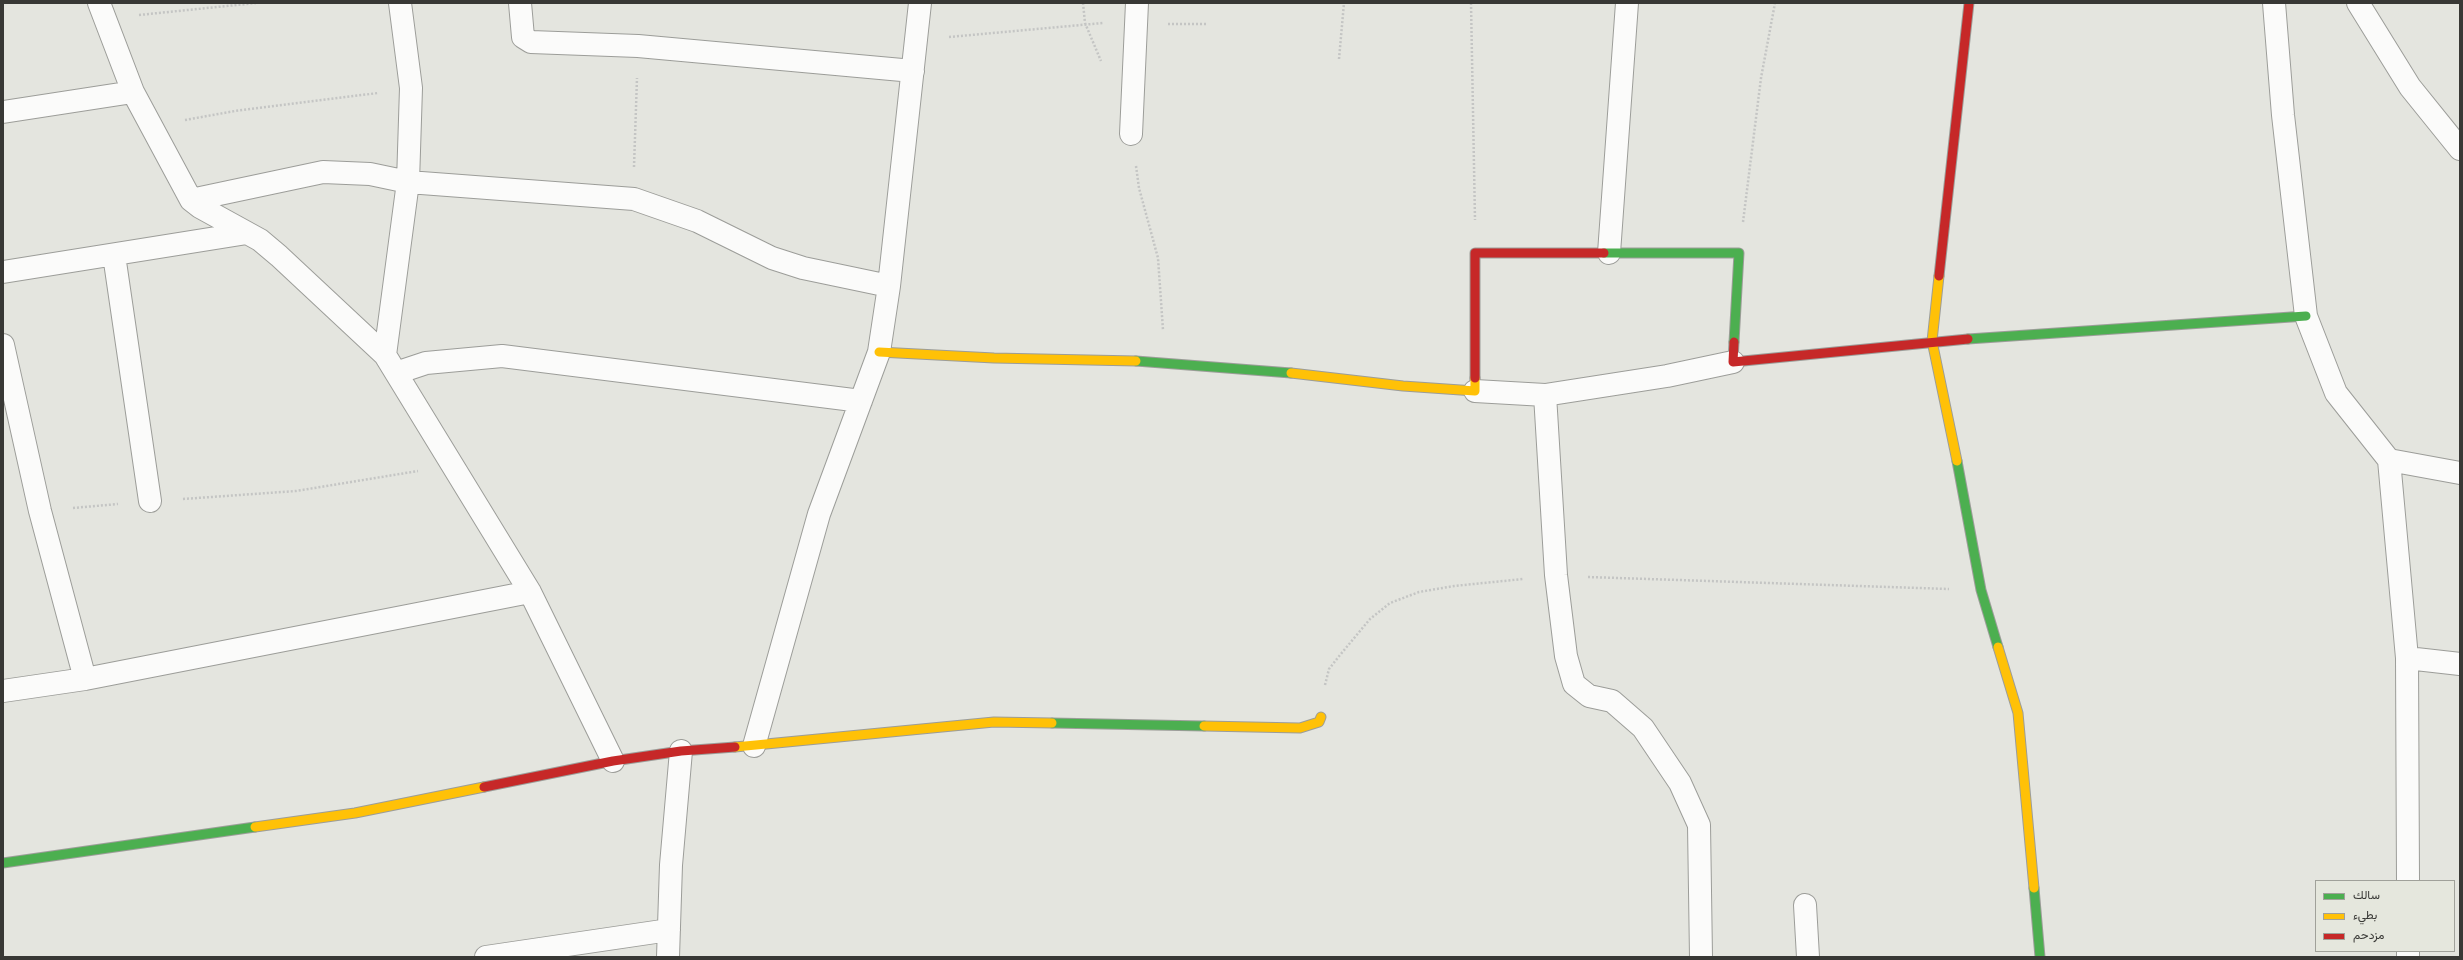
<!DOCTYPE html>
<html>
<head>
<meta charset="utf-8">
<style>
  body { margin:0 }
  #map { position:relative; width:2463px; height:960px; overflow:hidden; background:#e4e5df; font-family:Overpass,Vazirmatn,sans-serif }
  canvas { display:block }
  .frame { position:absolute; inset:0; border:4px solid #383835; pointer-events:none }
  .legend { position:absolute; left:2315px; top:880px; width:140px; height:72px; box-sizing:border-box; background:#e5e7dd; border:1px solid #a0a19a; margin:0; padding:5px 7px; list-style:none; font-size:12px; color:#383835 }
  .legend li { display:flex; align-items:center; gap:8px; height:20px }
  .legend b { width:20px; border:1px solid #a0a19a }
</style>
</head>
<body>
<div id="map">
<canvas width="2463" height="960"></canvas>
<div class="frame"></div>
<ul class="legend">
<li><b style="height:5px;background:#4caf50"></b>سالك</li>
<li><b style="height:5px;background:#ffc107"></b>بطيء</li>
<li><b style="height:5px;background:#c62828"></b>مزدحم</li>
</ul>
</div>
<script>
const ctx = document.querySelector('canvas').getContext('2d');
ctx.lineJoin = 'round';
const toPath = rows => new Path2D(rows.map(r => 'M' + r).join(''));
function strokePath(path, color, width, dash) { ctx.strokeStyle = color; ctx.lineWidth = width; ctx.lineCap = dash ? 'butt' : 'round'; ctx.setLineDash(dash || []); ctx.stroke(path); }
const path = toPath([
  [1083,3,1085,23,1101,61],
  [1471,3,1475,220],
  [139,15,256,3],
  [1168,24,1207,24],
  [949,37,1103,23],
  [1339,59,1344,3],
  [185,120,235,111,378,93],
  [1136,166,1139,188,1158,258,1163,330],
  [634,167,637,78],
  [1743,222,1761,78,1775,3],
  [183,499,296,491,418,471],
  [73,508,118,504],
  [1588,577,1949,589],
  [1325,685,1329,669,1340,655,1370,619,1390,603,1419,592,1454,586,1523,579]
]);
const street = toPath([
  [99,3,133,92,191,200,200,207,260,240,279,256,385,355,530,592,613,761],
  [520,3,523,37,531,42,638,46,913,71],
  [2274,3,2283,115,2306,316,2336,393,2389,460,2407,658,2408,881],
  [2358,3,2410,87,2460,149],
  [3,112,133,92],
  [1131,134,1137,3],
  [191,200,323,172,370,174,408,182,634,199,697,221,772,258,803,268,889,286],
  [1609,253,1627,3],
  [114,255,150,501],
  [3,272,247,233],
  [3,345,40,511,85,679],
  [385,355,408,182,411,88,400,3],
  [396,373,426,363,502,356,861,401],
  [1475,391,1545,395,1667,376,1733,362],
  [1545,395,1556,575,1566,656,1574,684,1589,696,1612,701,1643,728,1680,783,1699,825,1701,957],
  [2389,460,2460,473],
  [2407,658,2460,664],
  [3,691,85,679,530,592],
  [754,746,819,514,879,352,889,286,920,3],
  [1805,905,1808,957],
  [2408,951,2408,957],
  [486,957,669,930],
  [668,957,671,865,681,751]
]);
const fast = toPath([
  [1604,253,1739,253,1734,342],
  [1968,339,2306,316],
  [1136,361,1291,373],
  [1957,461,1981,590,1998,647],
  [1052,723,1204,726],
  [3,863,255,827],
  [2034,888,2040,957]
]);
const slow = toPath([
  [1939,276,1932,341,1957,461],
  [879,352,994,358,1136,361],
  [1291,373,1403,386,1475,391,1475,378],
  [1998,647,2018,713,2034,888],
  [1204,726,1300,728,1319,722,1321,717],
  [735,747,994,722,1052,723],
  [255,827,355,813,484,787]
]);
const jam = toPath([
  [1939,276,1969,3],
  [1734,342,1733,362,1968,339],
  [1475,378,1475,253,1604,253],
  [484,787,613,761,681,751,735,747]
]);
strokePath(street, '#9c9d99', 24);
strokePath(fast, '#9c9d99', 11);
strokePath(slow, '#9c9d99', 11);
strokePath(jam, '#9c9d99', 11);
strokePath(path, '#c4c5c4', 2.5, [2, 2]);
strokePath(street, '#fbfbfa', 22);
strokePath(fast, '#4caf50', 9);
strokePath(slow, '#ffc107', 9);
strokePath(jam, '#c62828', 9);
</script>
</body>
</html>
